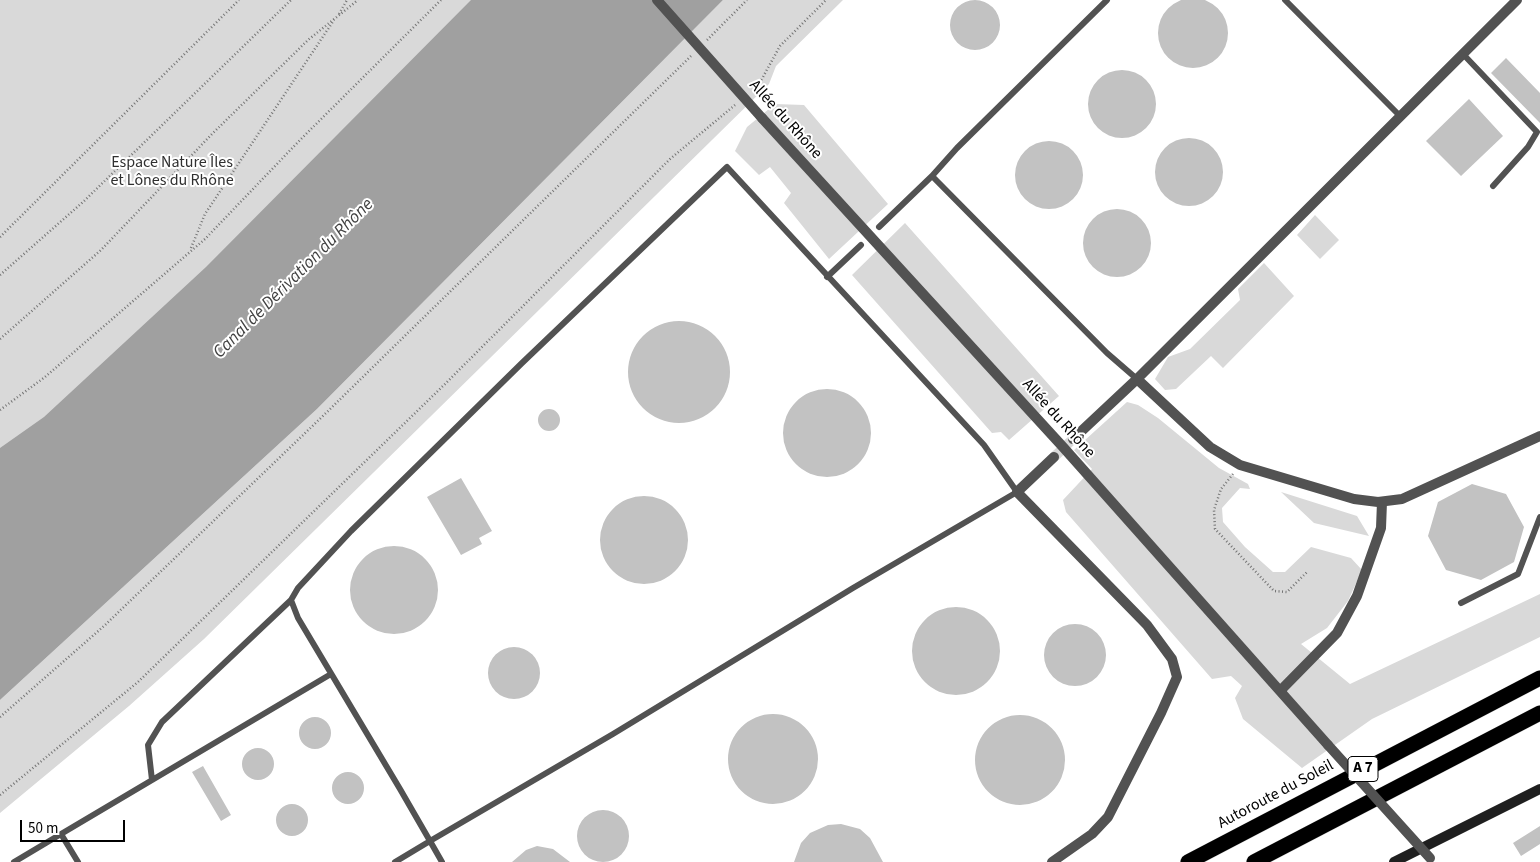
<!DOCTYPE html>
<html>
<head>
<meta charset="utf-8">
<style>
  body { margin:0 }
  #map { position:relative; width:1540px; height:862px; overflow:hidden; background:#fff; font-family:"Source Sans 3",sans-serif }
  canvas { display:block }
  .scale { position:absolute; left:20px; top:820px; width:105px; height:22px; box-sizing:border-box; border:2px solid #000; border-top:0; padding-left:6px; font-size:15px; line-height:18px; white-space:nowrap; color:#000; -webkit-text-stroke:4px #fff; paint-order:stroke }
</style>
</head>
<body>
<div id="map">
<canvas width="1540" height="862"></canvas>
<div class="scale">50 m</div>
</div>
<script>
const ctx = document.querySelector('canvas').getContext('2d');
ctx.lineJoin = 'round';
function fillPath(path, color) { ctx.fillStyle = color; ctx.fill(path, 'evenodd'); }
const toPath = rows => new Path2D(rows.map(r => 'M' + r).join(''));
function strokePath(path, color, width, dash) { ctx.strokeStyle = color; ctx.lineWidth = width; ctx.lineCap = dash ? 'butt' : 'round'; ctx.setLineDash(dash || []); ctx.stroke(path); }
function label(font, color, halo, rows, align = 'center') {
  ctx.font = font + ' "Source Sans 3",sans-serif'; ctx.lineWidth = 4; ctx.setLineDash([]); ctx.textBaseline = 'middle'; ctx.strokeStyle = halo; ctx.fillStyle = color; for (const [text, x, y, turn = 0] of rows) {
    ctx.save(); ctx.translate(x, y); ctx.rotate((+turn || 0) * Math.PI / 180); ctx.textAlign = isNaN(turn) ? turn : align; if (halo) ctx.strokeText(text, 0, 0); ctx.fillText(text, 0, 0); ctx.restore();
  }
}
const green = toPath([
  [0,0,594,0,0,554],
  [723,0,843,0,776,66,769,84,204,639,129,706,0,813,0,700,317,409],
  [775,104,804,105,888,204,829,259,784,203,791,193,770,167,759,175,735,151,747,127],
  [1315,215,1339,240,1320,259,1297,235],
  [905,223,1059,396,1009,440,1001,432,992,433,852,275],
  [1264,263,1294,296,1223,368,1211,356,1176,389,1165,390,1155,379,1168,357,1190,349,1240,300,1238,289],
  [1127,402,1138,405,1158,418,1219,468,1248,484,1250,489,1240,488,1222,508,1223,522,1245,547,1273,572,1285,572,1311,547,1351,558,1362,570,1348,601,1327,628,1301,644,1350,684,1540,594,1540,637,1372,719,1302,768,1243,719,1235,698,1242,686,1231,676,1212,679,1066,512,1063,500,1092,469,1074,450],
  [1281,492,1357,516,1369,536,1314,523]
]);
const water = toPath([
  [471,0,723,0,317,409,0,700,0,448,44,417,206,267]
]);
const building = toPath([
  '1158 33a35 35 0 1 1 70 0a35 35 0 1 1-70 0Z',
  '950 25a25 25 0 1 1 50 0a25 25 0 1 1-50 0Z',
  [1506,58,1540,93,1540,123,1491,73],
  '1088 104a34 34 0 1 1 68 0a34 34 0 1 1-68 0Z',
  [1469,99,1503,136,1461,176,1426,141],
  '1155 172a34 34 0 1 1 68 0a34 34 0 1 1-68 0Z',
  '1015 175a34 34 0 1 1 68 0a34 34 0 1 1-68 0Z',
  '1083 243a34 34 0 1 1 68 0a34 34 0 1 1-68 0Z',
  '628 372a51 51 0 1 1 102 0a51 51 0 1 1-102 0Z',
  '783 433a44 44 0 1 1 88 0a44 44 0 1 1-88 0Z',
  '538 420a11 11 0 1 1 22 0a11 11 0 1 1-22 0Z',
  [461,478,492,531,479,538,482,544,461,555,427,497],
  [1472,484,1506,494,1524,527,1514,562,1481,580,1446,570,1428,536,1438,502],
  '600 540a44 44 0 1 1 88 0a44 44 0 1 1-88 0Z',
  '350 590a44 44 0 1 1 88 0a44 44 0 1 1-88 0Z',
  '912 651a44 44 0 1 1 88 0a44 44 0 1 1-88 0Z',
  '1044 655a31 31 0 1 1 62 0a31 31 0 1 1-62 0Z',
  '488 673a26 26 0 1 1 52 0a26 26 0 1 1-52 0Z',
  '728 759a45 45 0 1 1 90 0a45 45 0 1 1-90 0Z',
  '975 760a45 45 0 1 1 90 0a45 45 0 1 1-90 0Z',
  '299 733a16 16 0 1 1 32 0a16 16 0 1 1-32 0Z',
  '242 764a16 16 0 1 1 32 0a16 16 0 1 1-32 0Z',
  [203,766,231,815,221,821,192,772],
  '332 788a16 16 0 1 1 32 0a16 16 0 1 1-32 0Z',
  '276 820a16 16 0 1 1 32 0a16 16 0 1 1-32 0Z',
  '577 836a26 26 0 1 1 52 0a26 26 0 1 1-52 0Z',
  [841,824,860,829,870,838,883,862,794,862,801,843,810,833,828,825],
  [1540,826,1540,844,1521,856,1513,843],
  [537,846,553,849,570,862,512,862,526,850]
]);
const streetTunnel = toPath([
  [1054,457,1073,439]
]);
const path = toPath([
  [339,14,347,0],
  [707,40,747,0],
  [753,91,758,86,780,46,826,0],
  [0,237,239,0],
  [191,248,205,214,334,20],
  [0,275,83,202,291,0],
  [0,339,101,250,212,134,308,40,358,0],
  [0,410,45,377,205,239,300,140,441,0],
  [1233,474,1221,489,1214,510,1215,529,1274,591,1287,592,1308,571],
  [0,717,104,626,326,413,691,56],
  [0,795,138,682,444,385,670,159,735,105]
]);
const lane = toPath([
  [1285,0,1399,115],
  [1462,53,1537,132,1528,147,1493,186],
  [932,176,957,148,1107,0],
  [879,227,932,176,1107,353,1137,379],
  [827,277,861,245],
  [1461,603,1518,574,1540,517],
  [152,780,148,745,162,722,291,600],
  [14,862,61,834],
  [78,862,61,834,331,674],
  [395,862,430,841,613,734,853,588,1017,492,984,445,727,167,522,363,351,531,298,588,291,600,298,618,400,789,430,841,442,862]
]);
const street = toPath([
  [762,118,1063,447,1328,745],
  [1137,379,1210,447,1240,465,1354,499,1378,502,1402,499,1540,436],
  [1073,439,1137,379,1517,0],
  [1280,691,1337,633,1357,596,1381,528,1382,502],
  [1052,862,1092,834,1108,817,1161,713,1177,677,1172,659,1147,625,1017,492,1054,457]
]);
const secondary = toPath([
  [1394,862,1540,789]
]);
const highway = toPath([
  [1188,862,1540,678],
  [1254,862,1540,713]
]);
const streetBridge = toPath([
  [657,0,762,118],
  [1328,745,1430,858]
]);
const shields = [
  [1363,769,30]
];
const shieldNames = [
  ["A 7",1363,769]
];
const streetNames = [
  ["Allée du Rhône",785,120,48],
  ["Allée du Rhône",1058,419,48],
  ["Autoroute du Soleil",1276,795,-28]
];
const parkNames = [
  ["Espace Nature Îles",172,163],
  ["et Lônes du Rhône",172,181]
];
const waterNames = [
  ["Canal de Dérivation du Rhône",294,279,-45]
];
fillPath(green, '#d9d9d9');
fillPath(water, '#a0a0a0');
fillPath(building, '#c2c2c2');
strokePath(streetTunnel, '#d9d9d9', 10, [10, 5]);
strokePath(highway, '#dbdbdb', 16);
strokePath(path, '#747474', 2.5, [1, 2.5]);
strokePath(lane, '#525252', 6);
strokePath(street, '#525252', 10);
strokePath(secondary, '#1f1f1f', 10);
strokePath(highway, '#000', 15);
strokePath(streetBridge, '#525252', 10);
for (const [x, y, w] of shields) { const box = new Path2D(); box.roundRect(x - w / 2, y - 12.5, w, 25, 4); ctx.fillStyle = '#fff'; ctx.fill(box); strokePath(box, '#000', 1); }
label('bold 15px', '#000', null, shieldNames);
label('16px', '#000', '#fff', streetNames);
label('16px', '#303030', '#fff', parkNames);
label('italic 18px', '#414141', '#fff', waterNames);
</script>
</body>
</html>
